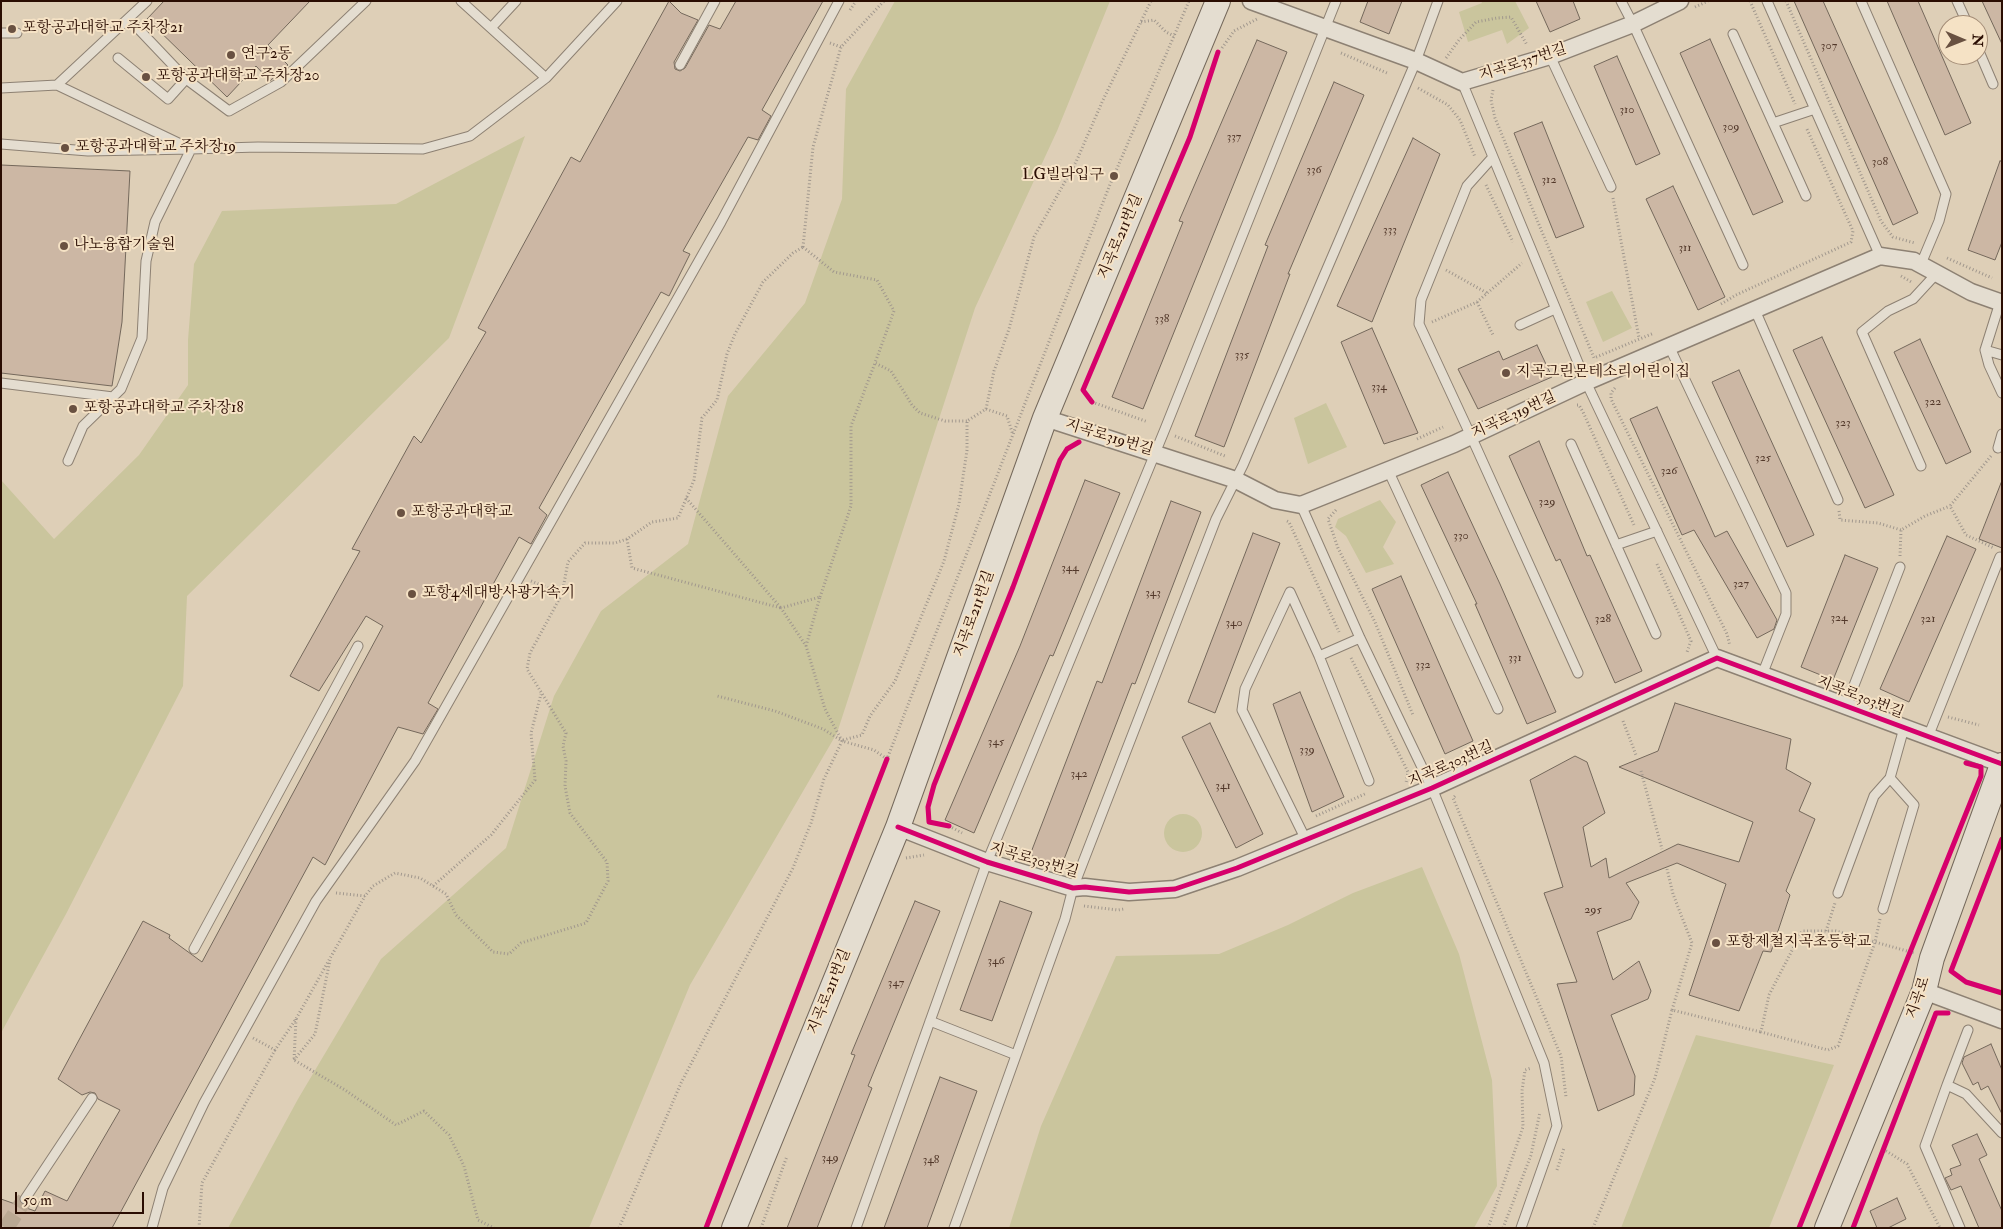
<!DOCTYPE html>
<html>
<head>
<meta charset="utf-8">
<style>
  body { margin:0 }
  #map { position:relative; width:2003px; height:1229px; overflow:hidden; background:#decfb7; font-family:"IM FELL Double Pica",serif }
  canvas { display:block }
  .frame { position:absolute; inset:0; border:2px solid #2a0d02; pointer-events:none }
  .north { position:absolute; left:1938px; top:15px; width:50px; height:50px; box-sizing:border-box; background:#f5e2c5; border:1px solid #a48d77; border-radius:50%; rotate:91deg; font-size:14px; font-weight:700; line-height:20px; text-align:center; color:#2a0d02 }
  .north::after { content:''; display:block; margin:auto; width:18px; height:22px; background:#695141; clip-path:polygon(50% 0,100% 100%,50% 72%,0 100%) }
  .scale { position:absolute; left:15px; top:1192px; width:129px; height:22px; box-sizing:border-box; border:2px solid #2a0d02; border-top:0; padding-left:6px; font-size:15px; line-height:18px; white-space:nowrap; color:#2a0d02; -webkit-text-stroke:4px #f5e2c5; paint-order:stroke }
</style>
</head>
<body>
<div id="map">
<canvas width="2003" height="1229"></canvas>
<div class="frame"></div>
<div class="north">N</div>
<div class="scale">50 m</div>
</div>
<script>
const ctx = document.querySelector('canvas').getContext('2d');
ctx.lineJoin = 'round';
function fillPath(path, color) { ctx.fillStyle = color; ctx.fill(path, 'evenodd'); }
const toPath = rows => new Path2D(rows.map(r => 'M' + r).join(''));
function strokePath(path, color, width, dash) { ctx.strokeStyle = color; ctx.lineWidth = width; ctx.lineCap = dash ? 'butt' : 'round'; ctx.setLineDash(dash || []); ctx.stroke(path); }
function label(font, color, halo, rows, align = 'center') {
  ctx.font = font + ' "IM FELL Double Pica","Noto Serif KR",serif'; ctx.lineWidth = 4; ctx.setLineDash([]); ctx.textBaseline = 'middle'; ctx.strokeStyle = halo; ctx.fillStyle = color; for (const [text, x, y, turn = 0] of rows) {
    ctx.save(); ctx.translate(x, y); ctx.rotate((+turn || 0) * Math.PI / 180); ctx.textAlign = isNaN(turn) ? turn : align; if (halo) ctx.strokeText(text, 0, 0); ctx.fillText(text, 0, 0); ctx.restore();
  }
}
const green = toPath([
  [895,1,1110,1,1057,131,975,308,837,733,690,985,589,1228,228,1228,298,1099,381,959,506,848,554,696,601,611,688,544,728,396,805,303,842,199,846,89],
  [1481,1,1515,1,1529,28,1507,44,1502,30,1468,42,1459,12,1482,3],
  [525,136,449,338,187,596,183,686,66,914,1,1033,1,480,54,539,139,455,188,385,188,340,194,264,222,211,396,204],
  [1612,291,1632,328,1603,342,1586,302],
  [1326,403,1347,447,1308,464,1294,418],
  [1380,500,1396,522,1383,547,1394,564,1366,573,1346,536,1335,527,1338,519],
  '1164 833a19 19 0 1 1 38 0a19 19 0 1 1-38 0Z',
  [1422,867,1459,954,1492,1080,1497,1186,1474,1228,1009,1228,1041,1126,1116,956,1219,954,1288,925,1353,893],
  [1696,1035,1834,1065,1769,1228,1621,1228]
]);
const building = toPath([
  [164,1,310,1,268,45,288,65,270,81,256,66,227,97,147,19,164,1],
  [669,1,681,13,698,20,674,62,675,69,680,71,685,68,709,25,720,29,736,1,823,1,762,110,771,116,758,140,748,137,683,251,690,254,669,296,661,292,539,508,547,515,531,544,519,537,428,703,438,709,423,734,398,727,325,865,313,857,112,1228,1,1228,1,1199,35,1211,45,1191,67,1201,120,1110,98,1099,95,1093,90,1092,82,1095,58,1079,143,921,170,935,169,938,202,962,383,626,366,616,319,691,290,676,360,551,352,549,414,436,421,443,486,332,478,328,571,157,580,162,669,1],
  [1368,1,1402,1,1389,34,1360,22,1368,1],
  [1536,1,1573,1,1580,19,1550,32,1536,1],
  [1794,1,1823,1,1918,213,1893,225,1794,1],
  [1887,1,1918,1,1971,123,1945,135,1887,1],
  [1982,1,2002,1,2002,44,1982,1],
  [1710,39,1783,202,1753,215,1680,53,1710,39],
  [1257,40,1287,52,1143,409,1112,397,1183,222,1179,221,1257,40],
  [1617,56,1660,154,1636,165,1594,66,1617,56],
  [1334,82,1364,95,1288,274,1290,274,1224,447,1195,436,1268,246,1265,245,1334,82],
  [1542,122,1584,227,1556,238,1514,133,1542,122],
  [1413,138,1440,154,1372,322,1337,306,1413,138],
  [2000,161,2002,161,2002,242,1995,260,1968,250,2000,161],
  [1,165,130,171,122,322,112,386,1,373,1,165],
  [1673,186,1725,297,1698,310,1646,199,1673,186],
  [1372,328,1418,433,1384,444,1341,342,1372,328],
  [1822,337,1894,495,1865,508,1793,350,1822,337],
  [1920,339,1971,452,1946,464,1894,352,1920,339],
  [1537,345,1552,377,1478,409,1458,369,1499,351,1503,360,1537,345],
  [1739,370,1814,535,1787,547,1712,382,1739,370],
  [1657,407,1715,537,1727,531,1777,620,1774,629,1757,638,1694,530,1682,535,1630,419,1657,407],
  [1539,441,1587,556,1590,555,1642,671,1615,683,1560,559,1556,561,1509,456,1539,441],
  [1448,472,1500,584,1556,712,1527,724,1475,604,1477,604,1421,485,1448,472],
  [1085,480,1120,493,1053,656,1050,655,974,833,945,820,1020,646,1085,480],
  [2001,483,2002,483,2002,548,1979,539,2001,483],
  [1171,501,1201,512,1135,684,1132,683,1061,867,1030,855,1097,681,1102,683,1171,501],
  [1253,533,1280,543,1215,713,1188,702,1253,533],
  [1947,536,1976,549,1909,702,1880,689,1947,536],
  [1845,555,1878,568,1833,680,1801,667,1845,555],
  [1401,576,1473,741,1445,754,1372,589,1401,576],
  [1300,692,1344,797,1312,812,1273,704,1300,692],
  [1675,703,1791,739,1786,769,1811,783,1799,811,1815,819,1786,891,1790,895,1771,952,1763,951,1739,1011,1689,995,1726,884,1677,863,1626,883,1639,902,1631,919,1597,932,1613,980,1639,961,1651,991,1648,999,1611,1015,1635,1076,1634,1095,1598,1111,1557,984,1577,982,1544,893,1563,887,1530,780,1575,756,1587,762,1605,813,1583,827,1591,867,1606,858,1609,878,1678,844,1739,862,1753,822,1619,767,1658,751,1675,703],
  [1210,723,1263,834,1236,848,1182,737,1210,723],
  [915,901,940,911,868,1086,872,1088,817,1228,787,1228,855,1055,851,1054,915,901],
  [1000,901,1032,912,992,1021,960,1010,1000,901],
  [1991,1044,2002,1070,2002,1114,1988,1086,1981,1090,1978,1082,1973,1085,1962,1063,1964,1057,1991,1044],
  [940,1077,977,1091,927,1228,884,1228,940,1077],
  [1977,1134,1987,1155,1979,1159,2002,1211,2002,1228,1979,1228,1961,1186,1951,1190,1945,1178,1952,1175,1950,1169,1961,1165,1952,1145,1977,1134],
  [1897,1198,1906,1219,1888,1228,1877,1228,1870,1211,1897,1198]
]);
const minorTunnel = toPath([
  [6,1228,25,1199]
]);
const path = toPath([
  [1750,1,1795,104],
  [1786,1,1881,221,1893,237,1915,243],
  [1695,7,1708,1],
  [850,10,856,1],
  [1141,22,1154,20,1166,32,1174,36],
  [830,43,841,47],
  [1222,48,1234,31,1257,19],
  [1341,53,1387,73],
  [1446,58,1459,40,1476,22,1497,18,1511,17,1527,45],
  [1418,88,1448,105,1460,120,1475,157],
  [1493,90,1491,100,1495,118,1594,358,1654,333],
  [1486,185,1513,242],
  [1613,198,1639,338],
  [803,247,834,272,877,280,894,311,875,363,891,371,912,405,920,413,945,421,967,421],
  [803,247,813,147,841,47,884,1],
  [1947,258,1992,278],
  [1446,270,1487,293],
  [1901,276,1913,283],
  [1477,302,1493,335],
  [1721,304,1736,295,1851,242,1853,231,1806,127],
  [1432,322,1477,302,1522,263],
  [1561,376,1564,363],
  [1615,388,1611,393,1611,399,1727,634,1730,646],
  [1092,402,1148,422],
  [1577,405,1579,405,1583,412,1634,525],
  [986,409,1007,416,1013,435],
  [1175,436,1225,456],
  [1417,439,1443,427],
  [1991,456,1950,506,1966,535,1994,548],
  [686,498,781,608],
  [1336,510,1328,519,1338,548,1375,622,1413,715],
  [1839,511,1840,520,1878,523,1901,530],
  [1287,521,1289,522,1339,632],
  [627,539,632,568,781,608],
  [1900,556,1901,530,1925,516,1950,506],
  [1657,564,1691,641,1687,652],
  [531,581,562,594],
  [820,597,851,506,851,426,875,363],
  [806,646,820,597,781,608,806,646,825,709,842,741,874,750,887,759,1109,187,1189,1],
  [1351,658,1408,772,1406,783],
  [1948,717,1979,725],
  [1623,721,1636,755],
  [843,740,862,735,870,716,895,681,944,561,959,504,967,450,967,421,986,409,994,371,1009,329,1034,237,1076,162,1103,100,1151,1],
  [1641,771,1662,849],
  [1455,796,1453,798,1561,1056,1566,1097],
  [1316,816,1367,793],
  [949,826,962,833],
  [906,858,924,855],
  [1667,869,1673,894,1692,943,1672,1010,1761,1032],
  [433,886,491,835,535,780,531,733,541,694],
  [336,893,365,896,373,886,395,873,420,878,446,894,456,915,493,952,509,954,521,943,586,923,608,881,607,862,570,813,565,786,566,761,563,746,566,733,527,669,530,653,562,594,568,562,585,543,615,543,627,539,652,522,678,518,694,480,702,418,717,400,727,354,735,334,763,282,793,253,803,247],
  [1084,906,1118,910,1124,909],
  [1880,919,1875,942,1838,1046,1828,1050,1761,1032,1769,995,1802,931,1836,931,1914,953],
  [1826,931,1835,903],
  [296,1019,294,1060,345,1090,396,1125,424,1111,449,1135,464,1166,478,1220,494,1228],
  [253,1038,275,1050,296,1019,365,896],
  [294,1060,315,1034,330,960],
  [1883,1149,1907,1164,1940,1228],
  [1557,1170,1564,1148],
  [199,1228,202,1183,275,1050],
  [619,1228,681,1083,793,868,811,823,824,779,842,741,823,729,775,711,717,696],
  [761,1228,787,1156],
  [1488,1228,1523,1127,1522,1091,1525,1070,1531,1068],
  [1503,1228,1531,1155,1540,1112],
  [1593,1228,1655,1078,1672,1010]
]);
const service = toPath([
  [461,1,546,78],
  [1621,1,1633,24,1743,265],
  [1767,1,1880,256],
  [1861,1,1946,194,1939,221,1921,264],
  [1957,1,1968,25],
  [491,28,516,1],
  [1,33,17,33],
  [1733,34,1806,196],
  [1978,49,1993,84],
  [1550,56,1611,187],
  [118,58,168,99,186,79,129,19],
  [680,65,715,1],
  [186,79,229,111,281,82,366,1],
  [1462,82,1586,382,1717,658],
  [57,85,191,149,258,147,423,149,470,136,546,78,617,1],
  [1,88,57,85,147,1],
  [1773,123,1815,109],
  [1,144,88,151,191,149,155,222,146,261,142,338,121,389,83,426,68,461],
  [1493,157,1467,186,1421,300,1419,324,1476,447,1578,673],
  [2001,299,1985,350,2002,355],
  [1755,310,1838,500],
  [1520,325,1555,309],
  [1669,346,1786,593,1786,614,1762,675],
  [1985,350,1989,365,2002,393],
  [1,383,113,397],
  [1571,444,1656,634],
  [1998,448,2002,434],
  [1921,466,1862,332,1888,311,1913,299,1937,273],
  [1388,470,1498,709],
  [1301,505,1360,638,1432,788,1544,1063,1557,1126,1521,1228],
  [1616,545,1657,531],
  [1360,638,1319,656,1369,781],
  [1846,706,1900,567],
  [1928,737,2000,557],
  [1306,840,1242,710,1245,689,1290,592,1319,656],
  [1838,893,1874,796,1890,778,1904,728],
  [1883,909,1914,805,1890,778],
  [194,949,358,646],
  [930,1021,1016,1055],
  [1968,1030,1947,1085,1966,1094,2002,1133],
  [1947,1085,1925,1146,1960,1228],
  [25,1199,92,1098],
  [152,1228,163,1188,204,1103,316,901,415,761,721,222,839,1],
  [856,1228,987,862,1165,429,1336,1],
  [954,1228,1065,919,1073,888,1216,519,1243,465,1416,61,1438,1]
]);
const minor = toPath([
  [1251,1,1416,61,1462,82,1550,56,1633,24,1680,1],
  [1045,418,1236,480,1275,500,1301,505,1454,444,1586,382,1880,256,1914,261,1971,292,2002,303],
  [898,827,987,862,1073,888,1085,887,1129,892,1175,889,1237,868,1432,788,1717,658,2002,764],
  [1924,991,2002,1020]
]);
const secondary = toPath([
  [734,1228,898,827,1045,418,1218,1],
  [1827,1228,1924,991,1932,958,2002,765]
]);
const cycleway = toPath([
  [1092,402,1083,390,1190,137,1218,52],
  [949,826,929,822,928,807,934,785,1013,587,1060,460,1067,449,1079,442],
  [898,827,987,862,1073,888,1085,887,1129,892,1175,889,1237,868,1432,788,1717,658,2002,764],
  [2002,839,1951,971,1966,982,2002,993],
  [706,1228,887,759],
  [1799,1228,1981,776,1981,767,1966,763],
  [1853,1228,1936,1013,1948,1013]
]);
const markers = [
  [12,29,5,"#695141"],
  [231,55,5,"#695141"],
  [146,77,5,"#695141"],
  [65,148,5,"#695141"],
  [1114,176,5,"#695141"],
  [64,246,5,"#695141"],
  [1506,373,5,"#695141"],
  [73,409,5,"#695141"],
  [401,513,5,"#695141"],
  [412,594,5,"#695141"],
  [1716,943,5,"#695141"]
];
const numberNames = [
  ["307",1829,46],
  ["310",1627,110],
  ["309",1731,127],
  ["337",1234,137],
  ["308",1880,162],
  ["336",1314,170],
  ["312",1549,180],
  ["333",1390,230],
  ["311",1685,248],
  ["338",1162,319],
  ["335",1242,355],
  ["334",1379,387],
  ["322",1933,402],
  ["323",1843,423],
  ["325",1763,458],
  ["326",1669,471],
  ["329",1547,502],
  ["330",1461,536],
  ["344",1070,568],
  ["327",1741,584],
  ["343",1153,593],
  ["324",1839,618],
  ["328",1603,619],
  ["321",1928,619],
  ["340",1234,623],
  ["331",1515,658],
  ["332",1423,665],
  ["345",996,742],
  ["339",1307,750],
  ["342",1079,774],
  ["341",1223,786],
  ["295",1593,910],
  ["346",996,961],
  ["347",896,983],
  ["349",830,1158],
  ["348",931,1160]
];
const poiNames = [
  ["포항공과대학교 주차장21",22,29],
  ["연구2동",241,55],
  ["포항공과대학교 주차장20",156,77],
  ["포항공과대학교 주차장19",75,148],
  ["LG빌라입구",1104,176,"right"],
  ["나노융합기술원",74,246],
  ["지곡그린몬테소리어린이집",1516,373],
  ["포항공과대학교 주차장18",83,409],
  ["포항공과대학교",411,513],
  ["포항4세대방사광가속기",422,594],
  ["포항제철지곡초등학교",1726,943]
];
const streetNames = [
  ["지곡로337번길",1523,63,-18],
  ["지곡로211번길",1121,237,-67],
  ["지곡로319번길",1514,416,-25],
  ["지곡로319번길",1109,438,17],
  ["지곡로211번길",975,614,-70],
  ["지곡로303번길",1860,698,21],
  ["지곡로303번길",1451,765,-24],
  ["지곡로303번길",1034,861,16],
  ["지곡로211번길",830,992,-68],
  ["지곡로",1919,998,-71]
];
fillPath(green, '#cac59d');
fillPath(building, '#ccb7a4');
strokePath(building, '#74685b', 1);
strokePath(minorTunnel, '#baa893', 16, [16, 8]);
strokePath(service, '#8d8173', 11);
strokePath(minor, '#8d8173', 19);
strokePath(secondary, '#74685b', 26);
strokePath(path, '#a0978d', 3, [1, 2.5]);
strokePath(service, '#e4ddd0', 9);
strokePath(minor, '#e4ddd0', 16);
strokePath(secondary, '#e4ddd0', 24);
strokePath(cycleway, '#d6006c', 5);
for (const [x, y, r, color] of markers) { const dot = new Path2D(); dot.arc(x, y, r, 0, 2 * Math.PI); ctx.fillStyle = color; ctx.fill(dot); strokePath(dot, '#f5e2c5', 2); }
label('12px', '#52382a', null, numberNames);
label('15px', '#2a0d02', '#f5e2c5', poiNames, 'left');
label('15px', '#2a0d02', '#f5e2c5', streetNames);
</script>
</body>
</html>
